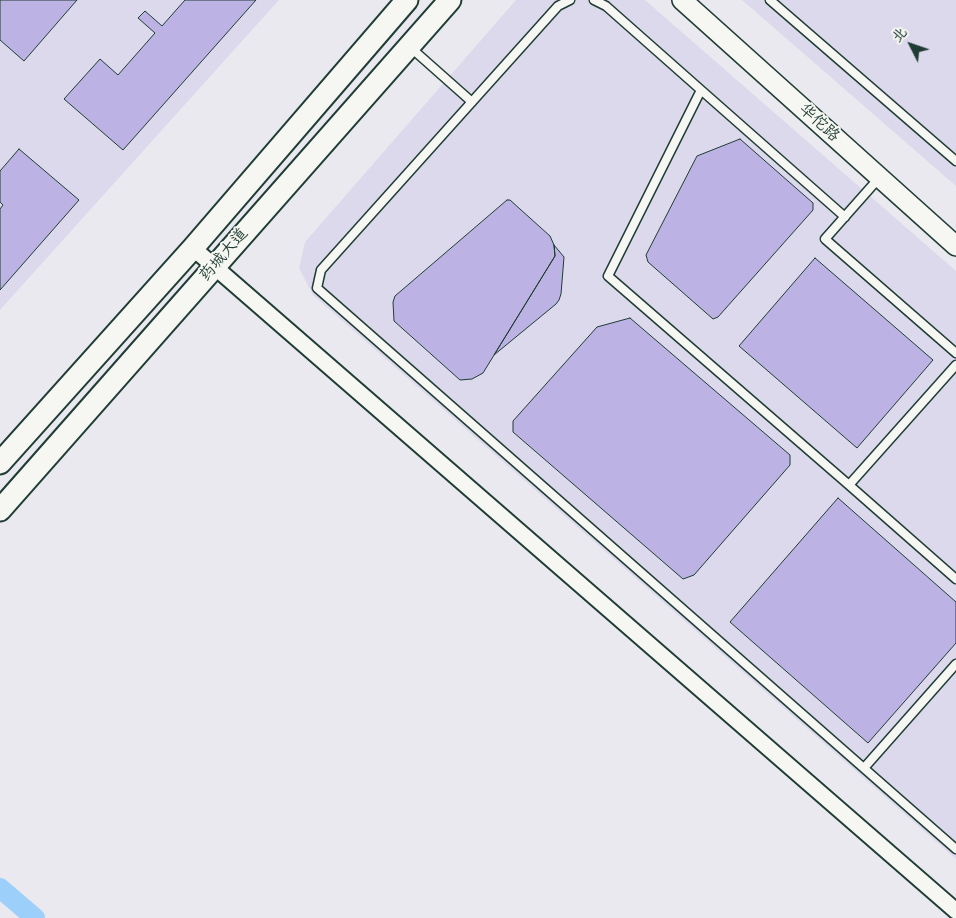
<!DOCTYPE html>
<html>
<head>
<meta charset="utf-8">
<style>
  body { margin:0 }
  #map { position:relative; width:956px; height:918px; overflow:hidden; background:#eae9ef; font-family:Pangolin,"LXGW WenKai TC",sans-serif }
  canvas { display:block }
  .north { position:absolute; left:886px; top:20px; width:50px; height:50px; -webkit-text-stroke:4px #f6f6f2; paint-order:stroke; rotate:311deg; font-size:14px; font-weight:700; line-height:20px; text-align:center; color:#1f3d34 }
  .north::after { content:''; display:block; margin:auto; width:18px; height:22px; background:#1f3d34; clip-path:polygon(50% 0,100% 100%,50% 72%,0 100%) }
</style>
</head>
<body>
<div id="map">
<canvas width="956" height="918"></canvas>
<div class="north">北</div>
</div>
<script>
const ctx = document.querySelector('canvas').getContext('2d');
ctx.lineJoin = 'round';
function fillPath(path, color) { ctx.fillStyle = color; ctx.fill(path, 'evenodd'); }
const toPath = rows => new Path2D(rows.map(r => 'M' + r).join(''));
function strokePath(path, color, width, dash) { ctx.strokeStyle = color; ctx.lineWidth = width; ctx.lineCap = dash ? 'butt' : 'round'; ctx.setLineDash(dash || []); ctx.stroke(path); }
function label(font, color, halo, rows, align = 'center') {
  ctx.font = font + ' Pangolin,"LXGW WenKai TC",sans-serif'; ctx.lineWidth = 4; ctx.setLineDash([]); ctx.textBaseline = 'middle'; ctx.strokeStyle = halo; ctx.fillStyle = color; for (const [text, x, y, turn = 0] of rows) {
    ctx.save(); ctx.translate(x, y); ctx.rotate((+turn || 0) * Math.PI / 180); ctx.textAlign = isNaN(turn) ? turn : align; if (halo) ctx.strokeText(text, 0, 0); ctx.fillText(text, 0, 0); ctx.restore();
  }
}
const built = toPath([
  [0,0,279,0,0,310],
  [516,0,645,0,956,271,956,859,313,295,299,268,305,242],
  [742,0,956,0,956,186]
]);
const canal = toPath([
  [0,888,35,918]
]);
const building = toPath([
  [0,0,77,0,24,61,0,40,0,0],
  [185,0,256,0,123,150,64,99,100,59,118,75,155,33,138,18,145,11,162,26,185,0],
  [740,139,813,203,813,210,718,317,713,319,648,262,646,255,697,156,740,139],
  [19,149,79,200,0,290,0,209,3,205,0,202,0,171,19,149],
  [507,200,510,200,550,236,554,245,555,256,483,373,472,379,460,380,394,321,393,302,395,296,507,200],
  [554,245,564,257,561,294,559,300,556,304,494,355,555,256,554,245],
  [815,258,933,360,857,448,739,346,815,258],
  [630,318,790,455,790,465,694,575,683,579,513,432,513,421,597,327,630,318],
  [838,498,956,602,956,643,868,743,730,622,838,498]
]);
const service = toPath([
  [570,0,558,6,321,270,317,288,956,849],
  [594,0,606,6,701,90],
  [770,0,956,161],
  [410,47,472,102],
  [879,178,825,239,956,353],
  [845,217,701,90,608,276,849,485],
  [956,365,849,485,956,579],
  [864,768,956,664]
]);
const minor = toPath([
  [193,248,956,911]
]);
const tertiary = toPath([
  [682,0,956,246]
]);
const secondary = toPath([
  [0,463,193,248,407,0],
  [0,510,450,0]
]);
const streetNames = [
  ["华佗路",819,123,42],
  ["药城大道",224,255,-49]
];
fillPath(built, '#dcd9ec');
strokePath(canal, '#9ccff9', 20);
fillPath(building, '#bcb3e4');
strokePath(building, '#1f3d34', 1);
strokePath(service, '#1f3d34', 11);
strokePath(minor, '#1f3d34', 19);
strokePath(tertiary, '#1f3d34', 22);
strokePath(secondary, '#1f3d34', 25);
strokePath(service, '#f6f6f2', 8);
strokePath(minor, '#f6f6f2', 15);
strokePath(tertiary, '#f6f6f2', 19);
strokePath(secondary, '#f6f6f2', 21);
label('16px', '#1f3d34', '#f6f6f2', streetNames);
</script>
</body>
</html>
